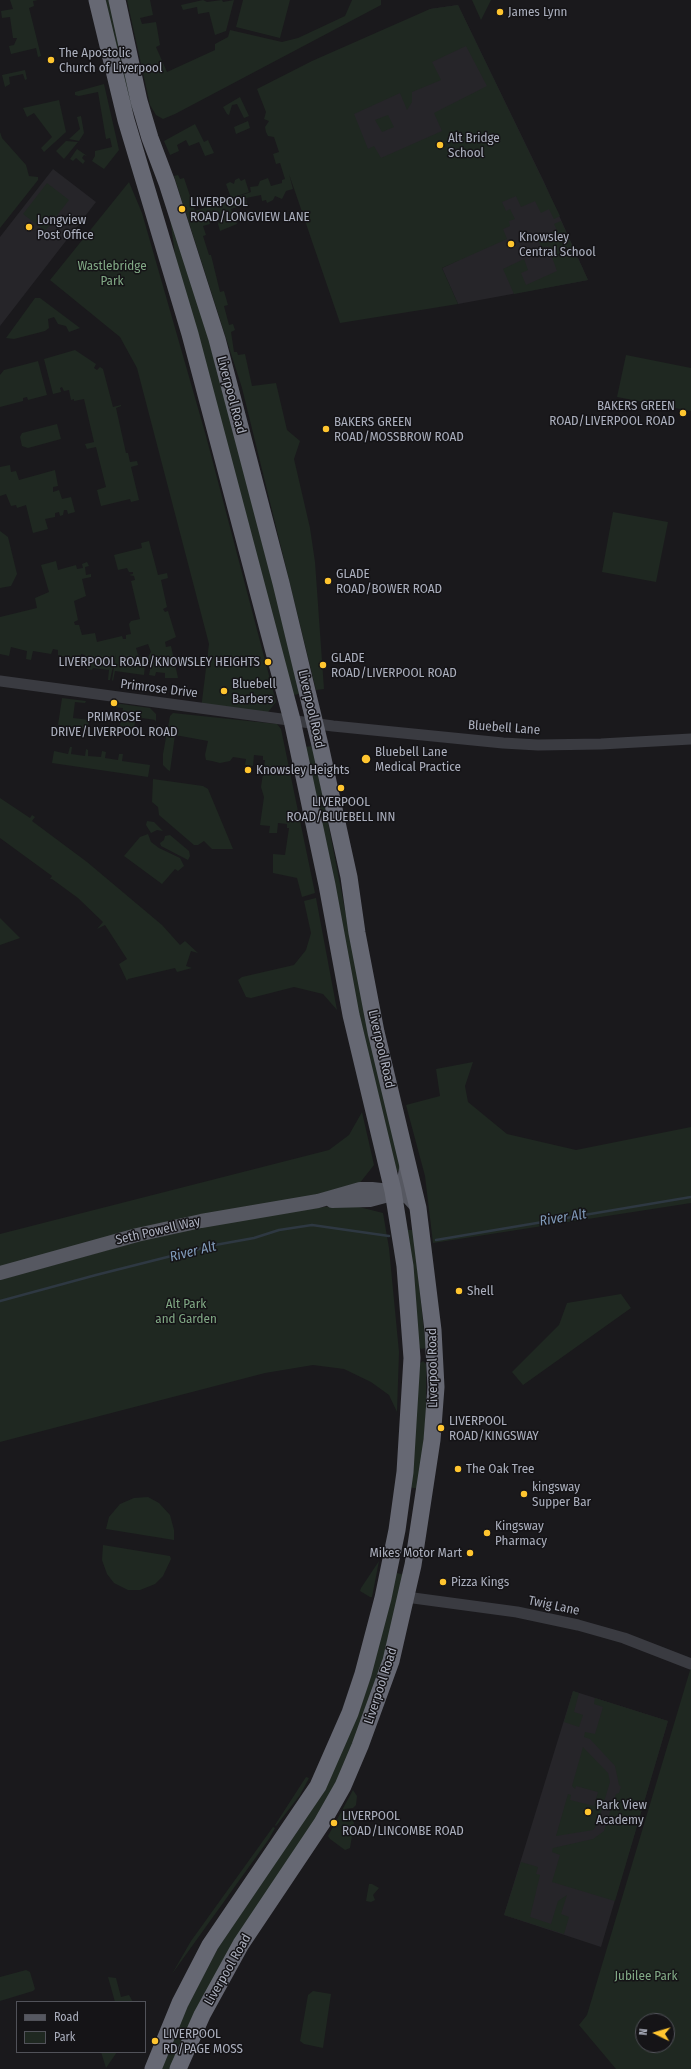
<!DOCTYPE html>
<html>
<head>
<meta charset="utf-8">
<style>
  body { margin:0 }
  #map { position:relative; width:691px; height:2069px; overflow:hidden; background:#1a191c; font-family:"Fira Sans Condensed",sans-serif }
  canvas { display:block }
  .legend { position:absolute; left:16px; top:2001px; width:130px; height:52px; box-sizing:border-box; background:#151417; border:1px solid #515259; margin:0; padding:5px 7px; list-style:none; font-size:12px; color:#abafbd }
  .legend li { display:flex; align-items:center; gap:8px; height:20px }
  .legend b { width:20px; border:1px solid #515259 }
  .north { position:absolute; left:635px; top:2013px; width:40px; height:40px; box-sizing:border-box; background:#151417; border:1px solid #515259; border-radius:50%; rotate:275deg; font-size:11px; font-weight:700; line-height:16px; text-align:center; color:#abafbd }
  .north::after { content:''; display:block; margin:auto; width:14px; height:18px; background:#ffc52f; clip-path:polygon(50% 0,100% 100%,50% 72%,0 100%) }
</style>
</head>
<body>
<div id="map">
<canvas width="691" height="2069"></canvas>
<ul class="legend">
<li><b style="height:5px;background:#565861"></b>Road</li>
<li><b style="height:11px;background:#1f2821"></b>Park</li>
</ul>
<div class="north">N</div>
</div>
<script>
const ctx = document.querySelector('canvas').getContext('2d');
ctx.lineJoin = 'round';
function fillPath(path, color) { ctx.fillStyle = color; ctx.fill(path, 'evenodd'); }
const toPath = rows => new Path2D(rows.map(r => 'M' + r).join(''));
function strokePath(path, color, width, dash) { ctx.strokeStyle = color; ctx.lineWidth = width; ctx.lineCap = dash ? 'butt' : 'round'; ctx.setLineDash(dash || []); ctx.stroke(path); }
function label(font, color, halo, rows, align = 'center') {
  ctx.font = font + ' "Fira Sans Condensed",sans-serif'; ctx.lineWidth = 3; ctx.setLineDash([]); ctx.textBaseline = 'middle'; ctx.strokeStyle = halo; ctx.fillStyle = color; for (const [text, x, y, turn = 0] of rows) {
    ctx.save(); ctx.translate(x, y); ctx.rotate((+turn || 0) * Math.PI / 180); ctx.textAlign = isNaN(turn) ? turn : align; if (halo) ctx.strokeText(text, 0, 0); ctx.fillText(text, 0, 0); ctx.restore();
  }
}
const built = toPath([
  [458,5,544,182,588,280,458,304,442,268,459,260,389,219,336,109,430,9],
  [53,169,96,202,0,326,0,237],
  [573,1691,668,1721,601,1947,504,1915]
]);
const green = toPath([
  [10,0,38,0,33,1,34,6,29,8,41,56,38,57,36,48,11,54,9,46,14,45,17,38,13,38,10,17,2,18,1,11,13,9],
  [105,0,113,0,134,109,130,110],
  [127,0,150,0,153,15,140,18,142,24,156,22,160,45,156,47,167,72,215,50,215,44,228,37,230,30,282,42,298,38,345,16,352,0,381,0,381,5,175,114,163,119,156,115,150,105],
  [203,0,207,2,222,0,223,2,234,0,226,31,215,35,209,12,198,14,197,7,183,10,181,5],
  [243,0,290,0,280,38,236,27],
  [472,0,491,0,481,20],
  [458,5,560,216,554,219,549,209,541,213,535,201,521,207,516,196,502,202,506,211,510,209,515,219,509,221,510,226,503,229,507,239,442,268,458,304,340,323,289,174,293,189,286,191,282,199,275,196,273,200,267,203,266,200,262,201,261,195,246,198,247,204,231,209,237,224,220,231,218,224,221,216,219,212,208,215,210,224,203,226,206,235,203,236,209,255,211,255,220,292,224,291,228,305,224,306,229,325,233,324,235,330,231,332,234,352,237,352,238,355,245,354,252,386,276,383,287,430,300,441,294,459,310,528,315,562,324,689,316,690,242,388,174,176,178,175,180,179,184,178,195,211,251,192,250,187,258,186,260,181,268,178,271,186,282,183,282,180,285,179,280,163,276,164,273,154,279,152,274,137,268,136,266,132,265,127,269,121,264,119,266,112,257,89,312,61,430,9],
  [466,46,487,86,434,113,442,131,381,158,374,146,368,149,354,114,400,93,407,110,412,102,412,92,441,80,432,62],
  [25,70,27,79,25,80,23,74,9,77,10,84,5,87,2,75],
  [104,84,119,150,104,169,92,161,95,156,95,151,112,147,110,138,106,139,98,92,79,96,75,95,75,92],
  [240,97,249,116,244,118,237,104,232,105,229,115,227,114,223,107],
  [59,100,66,132,44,152,41,148,52,137,34,113,27,117,23,108],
  [388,115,394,127,382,132,375,120],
  [81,116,84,133,79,141,69,139,80,129,77,117],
  [248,121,250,128,236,134,234,127],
  [195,124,204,142,208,140,214,153,205,156,199,142,189,146,186,140,177,145,179,151,170,155,164,141],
  [0,132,2,138,26,165,29,176,38,177,38,180,0,228],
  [66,141,78,142,64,159,56,151],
  [77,149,87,156,84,155,82,158,85,161,83,164,76,158,73,161,70,159],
  [239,178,241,181,245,179,249,192,231,198,226,184,230,182,234,184,235,180],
  [129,182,142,213,206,436,276,702,265,716,201,709,209,644,137,368,120,337,50,280],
  [47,183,69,200,45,231,23,214],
  [170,218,196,291,302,693,291,696,176,262],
  [561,221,588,280,514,294,503,269,524,259,528,270,521,273,526,285,557,271,548,246,542,248,537,238,557,230,554,224],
  [35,298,40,298,80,328,69,332,66,326,58,324,54,317,48,319,49,328,45,331,14,339,6,338],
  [75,350,96,364,94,368,97,370,100,367,103,369,113,407,121,405,121,406,116,408,126,453,128,453,130,462,137,461,138,465,131,467,139,500,131,502,130,499,101,506,97,490,106,487,96,447,87,449,85,444,94,442,84,399,74,401,74,399,71,400,69,390,64,391,62,387,60,388,61,392,53,394,44,359],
  [626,355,691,368,691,411,617,397],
  [38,361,47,395,28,400,27,397,23,398,23,401,0,407,0,375,4,370],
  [57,424,61,439,28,448,22,446,20,437,22,433],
  [10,465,11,472,16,471,19,480,55,470,58,486,53,487,53,492,59,490,62,499,71,497,75,512,68,514,67,510,64,510,63,515,60,516,59,512,55,513,55,517,45,519,48,529,33,533,26,505,17,508,16,505,11,506,6,494,0,496,0,500,0,467],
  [613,512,668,522,656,582,602,572],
  [0,531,8,537,17,574,11,586,0,588],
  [149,541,158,575,167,573,168,578,161,580,167,607,163,609,165,612,168,611,176,637,165,642,166,647,171,646,178,678,165,678,165,673,156,672,155,676,149,675,151,665,148,657,151,652,148,644,136,648,138,655,144,659,145,665,144,675,115,671,113,681,112,680,116,653,110,680,108,680,109,670,93,668,92,670,87,669,88,660,84,659,85,655,81,654,80,658,71,657,69,666,65,666,66,657,58,655,58,650,53,649,51,654,33,651,31,660,26,659,27,651,11,647,9,656,0,654,0,617,37,608,35,598,49,592,41,565,56,561,58,570,76,565,77,569,83,568,82,564,87,562,89,566,85,567,86,575,91,574,91,577,82,579,86,596,74,601,78,620,74,622,75,625,79,625,82,635,95,633,97,642,122,636,123,639,126,639,126,635,131,634,129,624,131,621,140,619,131,581,135,580,134,576,129,575,133,574,133,572,129,572,127,568,118,570,114,555,142,548,141,543],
  [62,698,86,701,85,703,75,702,73,718,90,720,87,727,83,728,58,725],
  [114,703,150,708,156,714,156,722,155,720,136,717,134,728,120,726,123,708,113,707],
  [173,713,277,724,281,729,315,893,302,897,297,878,273,873,273,854,285,855,289,828,287,828,287,824,278,823,277,833,269,833,270,826,260,825,264,797,261,787,265,760,263,760,263,756,254,755,253,766,245,765,246,759,233,757,230,761,220,763,212,761,206,760,205,755,208,741,175,735,170,771,168,770,163,765,163,754,170,716],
  [313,746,367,1022,401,1169,396,1172,371,1078,304,747],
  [70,747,72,747,71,754,85,756,86,749,88,750,88,756,101,757,102,751,106,752,105,758,118,760,119,754,123,754,122,761,150,765,148,777,52,763,54,751,68,754],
  [153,779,203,786,208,789,233,849,212,849,204,841,198,845,194,845,159,815,158,807,152,802],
  [0,798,30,818,32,815,35,817,32,821,87,862,162,925,180,945,185,941,198,953,191,951,186,966,192,968,177,972,175,968,128,979,127,981,119,964,127,959,105,925,97,929,103,922,78,898,52,879,50,879,52,876,0,838],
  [147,821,154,822,163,831,157,830,151,833,146,825],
  [148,834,151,842,159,848,180,858,184,866,178,871,175,869,162,884,124,856,140,837],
  [170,835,189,851,190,856,188,860,161,846,160,843,164,840,165,836],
  [316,898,337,1010,323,994,294,987,251,998,246,997,238,980,242,977,294,965,306,950,311,933,304,901],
  [0,918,20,938,0,945],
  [473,1062,465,1086,468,1102,507,1134,576,1150,691,1127,691,1203,433,1243,425,1176,406,1105,440,1096,436,1069],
  [362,1112,374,1165,359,1184,0,1273,0,1234,329,1150,349,1135],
  [347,1204,383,1213,389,1248,399,1352,397,1412,389,1395,371,1382,344,1369,313,1365,265,1373,0,1442,0,1280,169,1233,271,1214],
  [406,1230,413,1230,426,1348,421,1349,417,1344],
  [621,1294,631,1308,523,1385,512,1372,559,1325,567,1303],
  [423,1361,426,1364,426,1411,420,1489,408,1487,419,1364],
  [148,1497,159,1503,170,1515,174,1530,174,1540,106,1529,109,1517,120,1504,134,1498],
  [103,1545,170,1556,171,1559,163,1576,155,1584,140,1590,128,1590,114,1583,107,1574,102,1560],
  [379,1561,372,1597,370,1597,360,1591,361,1588],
  [393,1572,405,1575,392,1632,366,1717,343,1773,171,2069,159,2069,185,2011,218,1948,302,1824],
  [691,1667,691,2069,616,2069,579,2025,587,2015],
  [643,2021,667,2021,667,2045,643,2045],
  [573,1691,579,1693,574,1712,583,1715,579,1727,564,1722],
  [595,1698,668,1721,615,1901,552,1882,560,1855,552,1852,553,1848,593,1839,604,1831,606,1825,609,1824,611,1817,609,1815,616,1794,619,1793,621,1787,619,1785,615,1766,590,1739,584,1737,585,1732,595,1734,603,1707,594,1704],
  [583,1747,608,1773,610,1782,597,1825,593,1830,556,1836,568,1794,571,1795,570,1800,594,1806,598,1792,576,1786,575,1789,572,1786],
  [306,1777,309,1778,300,1795,276,1826,275,1825],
  [353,1790,357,1796,356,1805,353,1808,345,1809,344,1815,351,1816,354,1823,350,1848,345,1850,330,1839,328,1836],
  [273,1827,275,1828,269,1839,172,1974,191,1941],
  [521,1862,538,1867,536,1874,540,1875,530,1917,551,1924,558,1901,567,1895,561,1914,569,1917,564,1934,504,1915],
  [369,1884,372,1884,379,1888,373,1895,375,1900,371,1902,366,1901],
  [26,1970,30,1972,35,1989,33,1991,0,2001,0,1977],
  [108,1977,116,1978,121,1997,129,1995,133,2002,115,2002],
  [313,1991,331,1994,323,2048,304,2044,300,2041,308,1995],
  [101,2052,117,2052,106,2068]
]);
const stream = toPath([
  [436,1240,691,1197],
  [0,1301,96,1275,215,1245,254,1238,279,1230,312,1225,389,1236]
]);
const minor = toPath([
  [0,681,333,726,503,743,538,745,601,744,691,739],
  [406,1597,517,1612,578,1625,624,1638,691,1664]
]);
const major = toPath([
  [332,1201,370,1200,385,1196,393,1191,404,1180,407,1164],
  [0,1273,137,1235,201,1221,318,1201,360,1189,372,1189,399,1192,409,1198,418,1208]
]);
const highway = toPath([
  [97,0,126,120,190,334,292,720,327,885,351,1015,393,1191,405,1266,412,1358,405,1472,397,1530,383,1598,363,1674,350,1713,318,1786,210,1945,180,2003,153,2069],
  [117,0,139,101,150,138,167,183,217,339,281,583,320,745,349,877,357,933,376,1032,418,1208,433,1330,436,1387,432,1440,413,1565,391,1661,360,1746,343,1786,322,1823,241,1944,202,2015,178,2069]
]);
const markers = [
  [500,12,4,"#ffc52f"],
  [51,60,4,"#ffc52f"],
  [440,145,4,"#ffc52f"],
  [182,209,4,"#ffc52f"],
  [29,227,4,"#ffc52f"],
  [511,244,4,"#ffc52f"],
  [683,413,4,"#ffc52f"],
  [326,429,4,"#ffc52f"],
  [328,581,4,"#ffc52f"],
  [268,662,4,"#ffc52f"],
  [323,665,4,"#ffc52f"],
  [224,691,4,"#ffc52f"],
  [114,703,4,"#ffc52f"],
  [366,759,5,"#ffc52f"],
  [248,770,4,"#ffc52f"],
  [341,788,4,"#ffc52f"],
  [459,1291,4,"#ffc52f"],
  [441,1428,4,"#ffc52f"],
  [458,1469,4,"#ffc52f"],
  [524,1494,4,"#ffc52f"],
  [487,1533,4,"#ffc52f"],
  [470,1553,4,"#ffc52f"],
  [443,1582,4,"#ffc52f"],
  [588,1812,4,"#ffc52f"],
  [334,1823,4,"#ffc52f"],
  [155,2041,4,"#ffc52f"]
];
const poiNames = [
  ["James Lynn",508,12],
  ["The Apostolic",59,53],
  ["Church of Liverpool",59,68],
  ["Alt Bridge",448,138],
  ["School",448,153],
  ["LIVERPOOL",190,202],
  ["ROAD/LONGVIEW LANE",190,217],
  ["Longview",37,220],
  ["Post Office",37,235],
  ["Knowsley",519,237],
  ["Central School",519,252],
  ["BAKERS GREEN",675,406,"right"],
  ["ROAD/LIVERPOOL ROAD",675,421,"right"],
  ["BAKERS GREEN",334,422],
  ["ROAD/MOSSBROW ROAD",334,437],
  ["GLADE",336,574],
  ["ROAD/BOWER ROAD",336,589],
  ["GLADE",331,658],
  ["ROAD/LIVERPOOL ROAD",331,673],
  ["LIVERPOOL ROAD/KNOWSLEY HEIGHTS",260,662,"right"],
  ["Bluebell",232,684],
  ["Barbers",232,699],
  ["PRIMROSE",114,717,"center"],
  ["DRIVE/LIVERPOOL ROAD",114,732,"center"],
  ["Bluebell Lane",375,752],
  ["Medical Practice",375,767],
  ["Knowsley Heights",256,770],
  ["LIVERPOOL",341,802,"center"],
  ["ROAD/BLUEBELL INN",341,817,"center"],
  ["Shell",467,1291],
  ["LIVERPOOL",449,1421],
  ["ROAD/KINGSWAY",449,1436],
  ["The Oak Tree",466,1469],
  ["kingsway",532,1487],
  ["Supper Bar",532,1502],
  ["Kingsway",495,1526],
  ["Pharmacy",495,1541],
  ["Mikes Motor Mart",462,1553,"right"],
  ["Pizza Kings",451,1582],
  ["Park View",596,1805],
  ["Academy",596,1820],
  ["LIVERPOOL",342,1816],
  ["ROAD/LINCOMBE ROAD",342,1831],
  ["LIVERPOOL",163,2034],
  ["RD/PAGE MOSS",163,2049]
];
const parkNames = [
  ["Wastlebridge",112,266],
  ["Park",112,281],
  ["Alt Park",186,1304],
  ["and Garden",186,1319],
  ["Jubilee Park",646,1976]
];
const streetNames = [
  ["Liverpool Road",231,395,75],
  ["Primrose Drive",159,689,7],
  ["Liverpool Road",311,709,77],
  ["Bluebell Lane",504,728,4],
  ["Liverpool Road",381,1049,77],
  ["Seth Powell Way",158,1231,-13],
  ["Liverpool Road",433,1368,-91],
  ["Twig Lane",554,1606,12],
  ["Liverpool Road",381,1686,-72],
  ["Liverpool Road",228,1970,-60]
];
const waterNames = [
  ["River Alt",563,1218,-9],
  ["River Alt",193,1252,-14]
];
fillPath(built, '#262529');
fillPath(green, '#1f2821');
strokePath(stream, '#2e3842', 2.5);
strokePath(minor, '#3a3b41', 11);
strokePath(major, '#565861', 14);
strokePath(highway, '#666873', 17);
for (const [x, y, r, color] of markers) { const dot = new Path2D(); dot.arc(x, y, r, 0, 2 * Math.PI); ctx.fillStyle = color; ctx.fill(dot); strokePath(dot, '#151417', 1.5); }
label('13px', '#abafbd', '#151417', poiNames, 'left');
label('13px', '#81a985', '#151417', parkNames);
label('13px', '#abafbd', '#151417', streetNames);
label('italic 14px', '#809bba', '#151417', waterNames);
</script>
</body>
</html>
